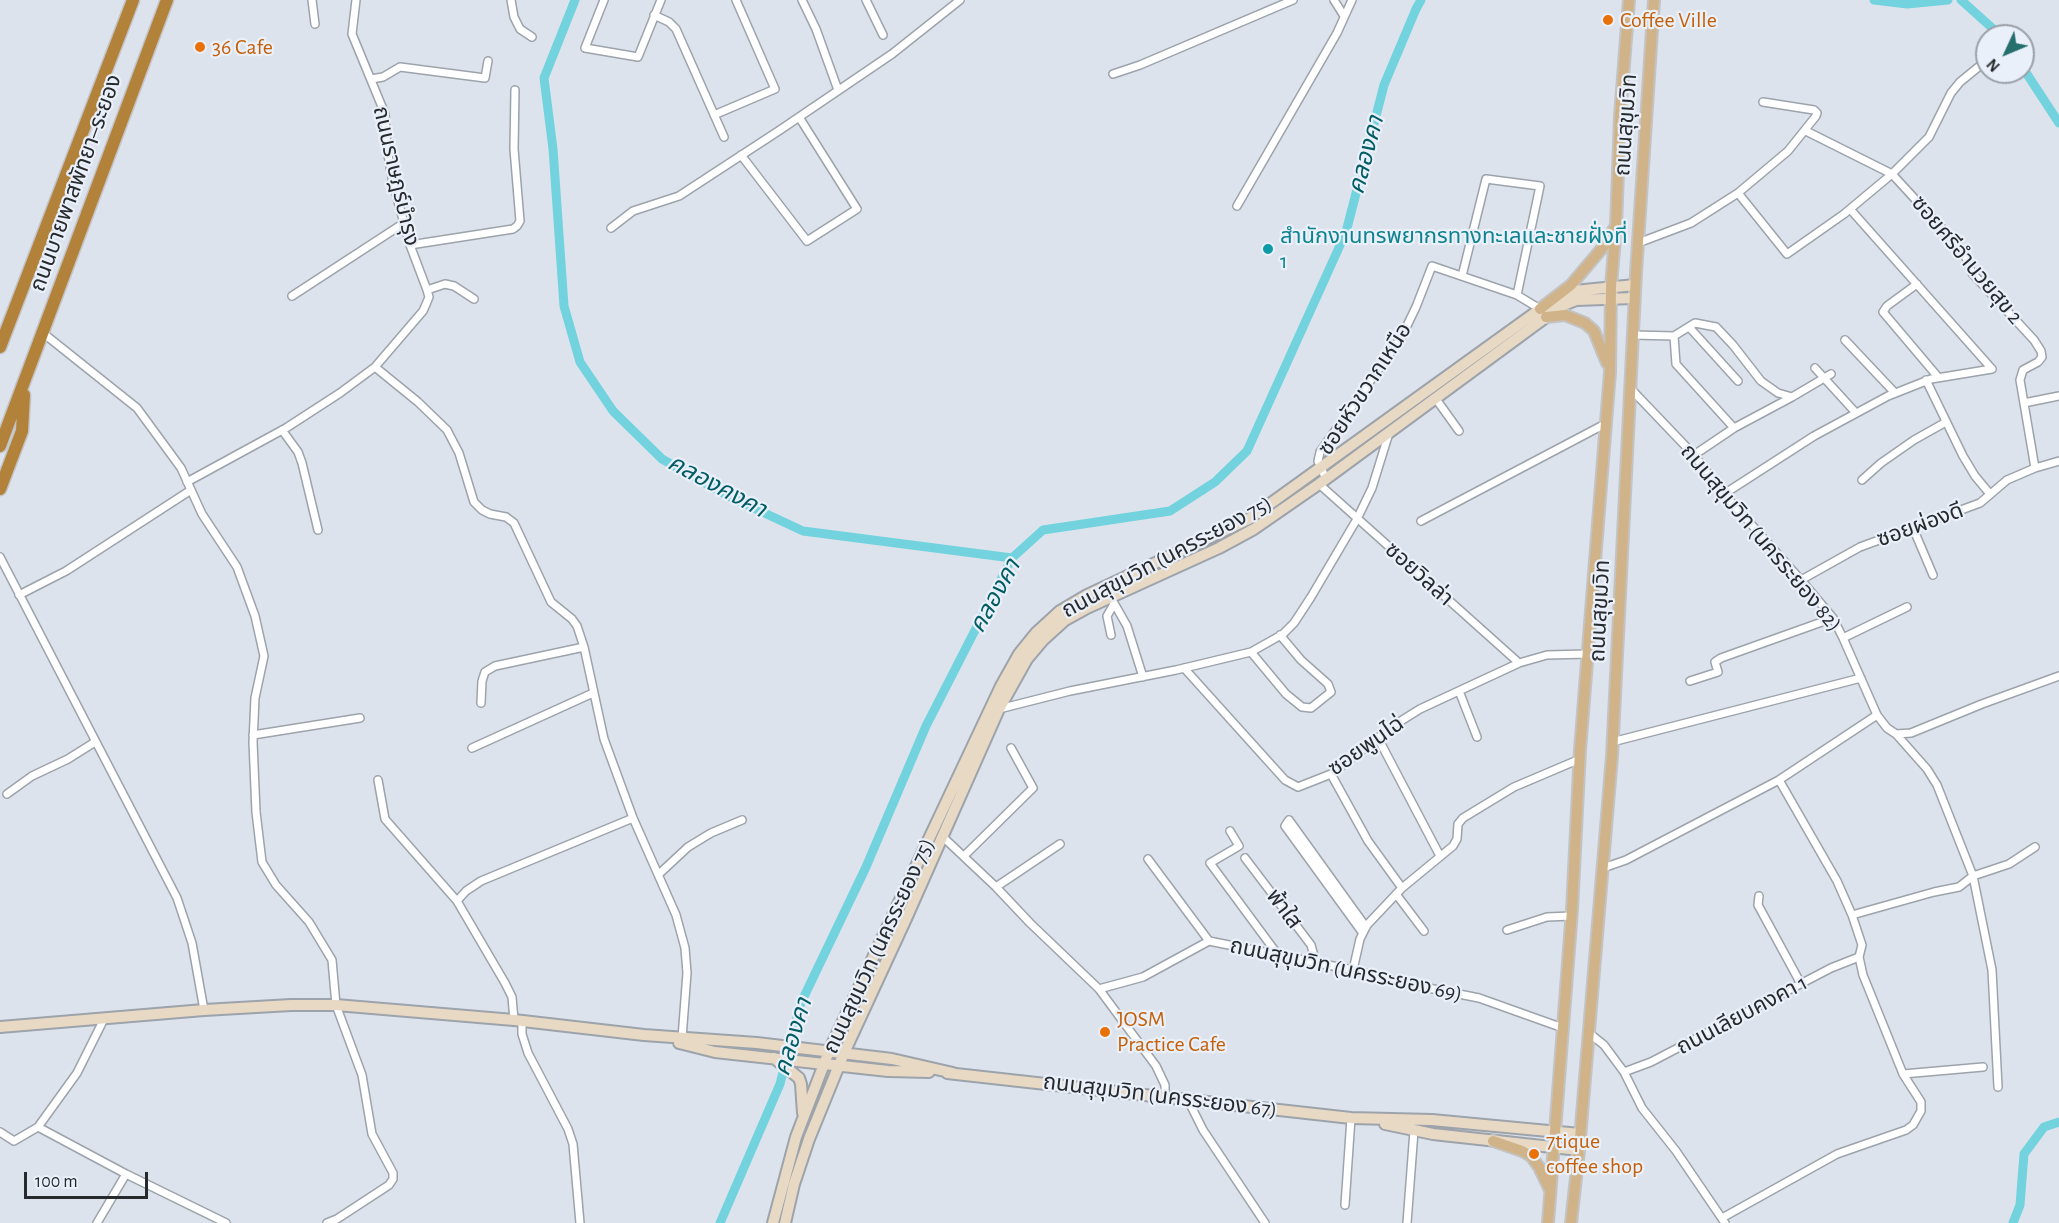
<!DOCTYPE html>
<html>
<head>
<meta charset="utf-8">
<style>
  body { margin:0 }
  #map { position:relative; width:2059px; height:1223px; overflow:hidden; background:#dde3ec; font-family:"Alegreya Sans",sans-serif }
  canvas { display:block }
  .north { position:absolute; left:1975px; top:24px; width:60px; height:60px; box-sizing:border-box; background:#eaf0fa; border:2px solid #9ca1a8; border-radius:50%; rotate:226deg; font-size:16px; font-weight:700; line-height:24px; text-align:center; color:#272a2d }
  .north::after { content:''; display:block; margin:auto; width:21px; height:27px; background:#256f6d; clip-path:polygon(50% 0,100% 100%,50% 72%,0 100%) }
  .scale { position:absolute; left:24px; top:1172px; width:124px; height:27px; box-sizing:border-box; border:3px solid #272a2d; border-top:0; padding-left:8px; font-size:18px; line-height:21px; white-space:nowrap; color:#272a2d; -webkit-text-stroke:4px #eaf0fa; paint-order:stroke }
</style>
</head>
<body>
<div id="map">
<canvas width="2059" height="1223"></canvas>
<div class="north">N</div>
<div class="scale">100 m</div>
</div>
<script>
const ctx = document.querySelector('canvas').getContext('2d');
ctx.lineJoin = 'round';
const toPath = rows => new Path2D(rows.map(r => 'M' + r).join(''));
function strokePath(path, color, width, dash) { ctx.strokeStyle = color; ctx.lineWidth = width; ctx.lineCap = dash ? 'butt' : 'round'; ctx.setLineDash(dash || []); ctx.stroke(path); }
function label(font, color, halo, rows, align = 'center') {
  ctx.font = font + ' "Alegreya Sans","Noto Sans Thai",sans-serif'; ctx.lineWidth = 4.5; ctx.setLineDash([]); ctx.textBaseline = 'middle'; ctx.strokeStyle = halo; ctx.fillStyle = color; for (const [text, x, y, turn = 0] of rows) {
    ctx.save(); ctx.translate(x, y); ctx.rotate((+turn || 0) * Math.PI / 180); ctx.textAlign = isNaN(turn) ? turn : align; if (halo) ctx.strokeText(text, 0, 0); ctx.fillText(text, 0, 0); ctx.restore();
  }
}
const canal = toPath([
  [575,0,544,78,553,149,564,306,580,362,613,411,662,459,730,497,803,531,1012,558],
  [1874,0,1907,4,1948,0],
  [1961,0,2001,36],
  [2023,68,2059,123],
  [720,1223,780,1084,800,1005,866,867,926,726,1012,558,1043,530,1170,511,1215,482,1247,451,1346,232,1384,85,1416,9,1421,0],
  [2013,1223,2020,1205,2024,1154,2044,1127,2059,1122]
]);
const street = toPath([
  [312,0,315,24],
  [511,0,514,17,520,29,532,37],
  [604,0,585,48,638,57,661,0],
  [802,0,816,29,838,90],
  [866,0,883,35],
  [1334,0,1344,16],
  [654,15,669,22,676,29,724,137],
  [1113,74,1140,65,1293,0],
  [371,79,383,77,400,67,485,78,488,61],
  [714,115,775,89,736,0],
  [1806,131,1892,174,1960,248,1966,258,1972,273,2034,340,2041,351,2042,357,2038,362,2023,370,2020,380,2035,468],
  [741,155,807,241,857,209,799,117],
  [1738,193,1787,254,1844,214,1892,174,1929,137,1951,93,1960,82,1987,60],
  [1237,206,1337,33,1352,0],
  [1850,209,1992,369],
  [611,228,633,211,679,196,780,130,892,54,960,0],
  [1638,243,1691,223,1738,193,1788,151,1816,116,1817,113,1814,110,1763,102],
  [410,245,513,229,517,226,520,221,514,149,515,90],
  [1462,276,1486,179,1540,186,1517,295],
  [1917,284,1887,306,1883,312,1938,377],
  [427,290,445,284,454,286,474,299],
  [292,296,404,223],
  [1689,327,1738,381],
  [43,333,137,408,181,468,202,514,237,567,255,616,264,656,255,698,253,742,256,812,262,862,276,885,309,922,332,960,336,1005,362,1075,372,1134,393,1173,393,1179,389,1185,337,1219,327,1223],
  [1633,335,1674,336,1695,323,1716,327,1733,345,1761,381,1778,393,1792,397,1831,374],
  [1674,336,1676,364,1734,428],
  [1845,340,1895,393],
  [375,367,418,402,447,430,459,453,474,502,482,510,490,514,506,517,514,523,551,602,572,619,577,626,584,647,604,739,633,818,676,915,685,948,687,973,682,1038],
  [1815,368,1856,413],
  [1926,380,1963,456,1975,476,1990,494],
  [1630,388,1694,455,1724,494,1801,580,1833,618,1843,638,1877,715,1887,728,1896,734,1911,733,1982,704,2059,676],
  [1436,399,1459,431],
  [2024,403,2059,396],
  [282,430,298,452,302,463,318,530],
  [1694,455,1734,428,1792,397],
  [1326,479,1318,461,1320,452,1402,336,1416,307,1432,266,1517,295,1540,309],
  [1862,480,1881,463,1914,440,1946,422],
  [187,482,286,428,340,393,375,367,423,311,427,302,429,297,427,290,410,245,393,183,387,149,385,114,352,34,356,0],
  [1319,484,1519,663],
  [1724,494,1814,436,1888,396,1931,379,1992,369],
  [1421,521,1605,424],
  [1913,528,1933,575],
  [0,557,177,898,192,943,204,1010],
  [1801,580,1860,547,1980,503,2007,480,2035,468,2059,461],
  [19,595,66,571,191,490],
  [1110,596,1127,626,1143,677],
  [1111,635,1107,616,1114,604],
  [1843,638,1907,607],
  [1251,652,1286,694,1302,707,1311,708,1331,692,1328,684,1301,660,1280,635],
  [1184,668,1285,780,1298,787,1331,774,1396,724,1420,709,1519,663,1547,655,1588,654],
  [1690,681,1718,672,1715,662,1721,658,1833,618],
  [1459,691,1477,737],
  [481,703,482,681,485,672,495,666,584,647],
  [999,709,1070,691,1176,670,1251,652,1283,634,1294,623,1311,597,1357,519,1372,488,1389,433],
  [1896,734,1927,769,1937,785,1973,876,1992,970,1998,1087],
  [253,735,360,718],
  [1378,738,1440,856],
  [1612,742,1861,678],
  [472,748,593,693],
  [1331,774,1368,841,1402,888],
  [378,780,385,819,457,901,505,983,512,997,514,1020],
  [7,794,32,776,68,759,95,742],
  [1230,831,1239,846,1210,863,1278,955],
  [943,837,996,887,1030,923,1099,989,1156,1066,1165,1085,1165,1096],
  [964,856,1033,788,1011,748],
  [1245,858,1311,945,1316,963],
  [1148,859,1209,941],
  [1603,868,1626,860,1779,780,1877,715],
  [659,874,688,847,711,833,742,820],
  [996,887,1060,844],
  [1396,894,1424,931],
  [1759,896,1758,905,1801,984],
  [457,901,466,891,481,881,633,818],
  [1852,915,1934,892,1959,887,1973,876,2009,864,2035,847],
  [1507,930,1547,917,1571,916],
  [1362,932,1285,826,1289,820,1366,927],
  [1353,970,1360,939,1367,925,1402,888,1453,846,1457,839,1458,824,1463,818,1514,787,1580,759],
  [1099,989,1143,977,1209,941,1353,970,1403,983,1479,998,1563,1028],
  [522,1021,522,1034,528,1053,568,1129,573,1144,580,1223],
  [1589,1033,1604,1045,1624,1072,1642,1108,1676,1151,1725,1223],
  [1624,1072,1651,1062,1831,968,1859,957],
  [1903,1074,1983,1067],
  [1188,1100,1203,1130,1265,1223],
  [38,1127,126,1174,226,1223],
  [0,1132,14,1141,38,1127,77,1073,104,1019],
  [1345,1205,1351,1118],
  [1722,1218,1837,1154,1906,1130,1913,1125,1921,1111,1921,1102,1903,1074,1863,975,1859,957,1862,945,1852,915,1837,881,1779,780],
  [97,1223,126,1174],
  [1407,1223,1414,1131]
]);
const secondary = toPath([
  [0,1027,204,1010,291,1005,336,1005,514,1020,644,1035,757,1043,892,1059,953,1073],
  [679,1043,715,1052,888,1071,929,1072],
  [774,1058,799,1078,801,1084,803,1113],
  [947,1073,1351,1118,1432,1120,1580,1134],
  [1385,1124,1433,1134,1579,1150],
  [773,1223,796,1137,829,1051,1001,686,1019,654,1036,633,1060,611,1087,595,1249,519,1557,297,1574,291,1635,285],
  [785,1223,794,1184,809,1139,844,1053,905,921,999,709,1027,659,1043,640,1065,620,1085,609,1219,548,1254,529,1319,484,1561,306,1576,300,1634,298]
]);
const primary = toPath([
  [1540,309,1571,285,1604,246,1614,229],
  [1546,317,1565,315,1585,323,1594,331,1607,363],
  [1493,1141,1522,1151,1531,1156,1539,1167,1550,1190],
  [1548,1223,1572,910,1580,750,1610,372,1611,286,1616,226,1620,116,1629,0],
  [1571,1223,1579,1150,1612,756,1636,273,1654,0]
]);
const highway = toPath([
  [0,347,133,0],
  [0,446,167,0],
  [0,489,22,431,24,395]
]);
const markers = [
  [1608,20,6,"#e8710a"],
  [200,47,6,"#e8710a"],
  [1268,249,6,"#0f9aa8"],
  [1105,1032,6,"#e8710a"],
  [1534,1154,6,"#e8710a"]
];
const foodNames = [
  ["Coffee Ville",1620,20],
  ["36 Cafe",212,47],
  ["JOSM",1117,1019],
  ["Practice Cafe",1117,1044],
  ["7tique",1546,1141],
  ["coffee shop",1546,1166]
];
const streetNames = [
  ["ถนนสุขุมวิท",1626,125,-86],
  ["ถนนราษฎร์บำรุง",396,176,77],
  ["ถนนบายพาสพัทยา–ระยอง",76,183,-70],
  ["ซอยศรีอำนวยสุข 2",1967,260,50],
  ["ซอยหัวขวากเหนือ",1365,389,-57],
  ["ซอยผ่องดี",1920,525,-20],
  ["ถนนสุขุมวิท (นครระยอง 82)",1761,538,50],
  ["ถนนสุขุมวิท (นครระยอง 75)",1167,557,-28],
  ["ซอยวิลล่า",1419,574,42],
  ["ถนนสุขุมวิท",1600,611,-87],
  ["ซอยพูนไฉ่",1366,746,-35],
  ["พ้าใส",1284,909,53],
  ["ถนนสุขุมวิท (นครระยอง 75)",879,946,-65],
  ["ถนนสุขุมวิท (นครระยอง 69)",1346,970,12],
  ["ถนนเลียบคงคา 1",1742,1015,-28],
  ["ถนนสุขุมวิท (นครระยอง 67)",1160,1096,7]
];
const cultureNames = [
  ["สำนักงานทรพยากรทางทะเลและชายฝั่งที่",1280,236],
  ["1",1280,261]
];
const waterNames = [
  ["คลองคา",1366,155,-75],
  ["คลองคงคา",717,486,28],
  ["คลองคา",995,596,-61],
  ["คลองคา",793,1037,-73]
];
strokePath(canal, '#72d3de', 9);
strokePath(street, '#9da3ab', 10);
strokePath(secondary, '#9da3ab', 14);
strokePath(primary, '#c3c3c4', 14);
strokePath(highway, '#c3c3c4', 15);
strokePath(street, '#fff', 7);
strokePath(secondary, '#e8d9c4', 10);
strokePath(primary, '#d1b389', 10);
strokePath(highway, '#b2813a', 12);
for (const [x, y, r, color] of markers) { const dot = new Path2D(); dot.arc(x, y, r, 0, 2 * Math.PI); ctx.fillStyle = color; ctx.fill(dot); strokePath(dot, '#eaf0fa', 2); }
label('22px', '#c56008', '#eaf0fa', foodNames, 'left');
label('22px', '#272a2d', '#eaf0fa', streetNames);
label('22px', '#0d838f', '#eaf0fa', cultureNames, 'left');
label('italic 24px', '#015c64', '#eaf0fa', waterNames);
</script>
</body>
</html>
